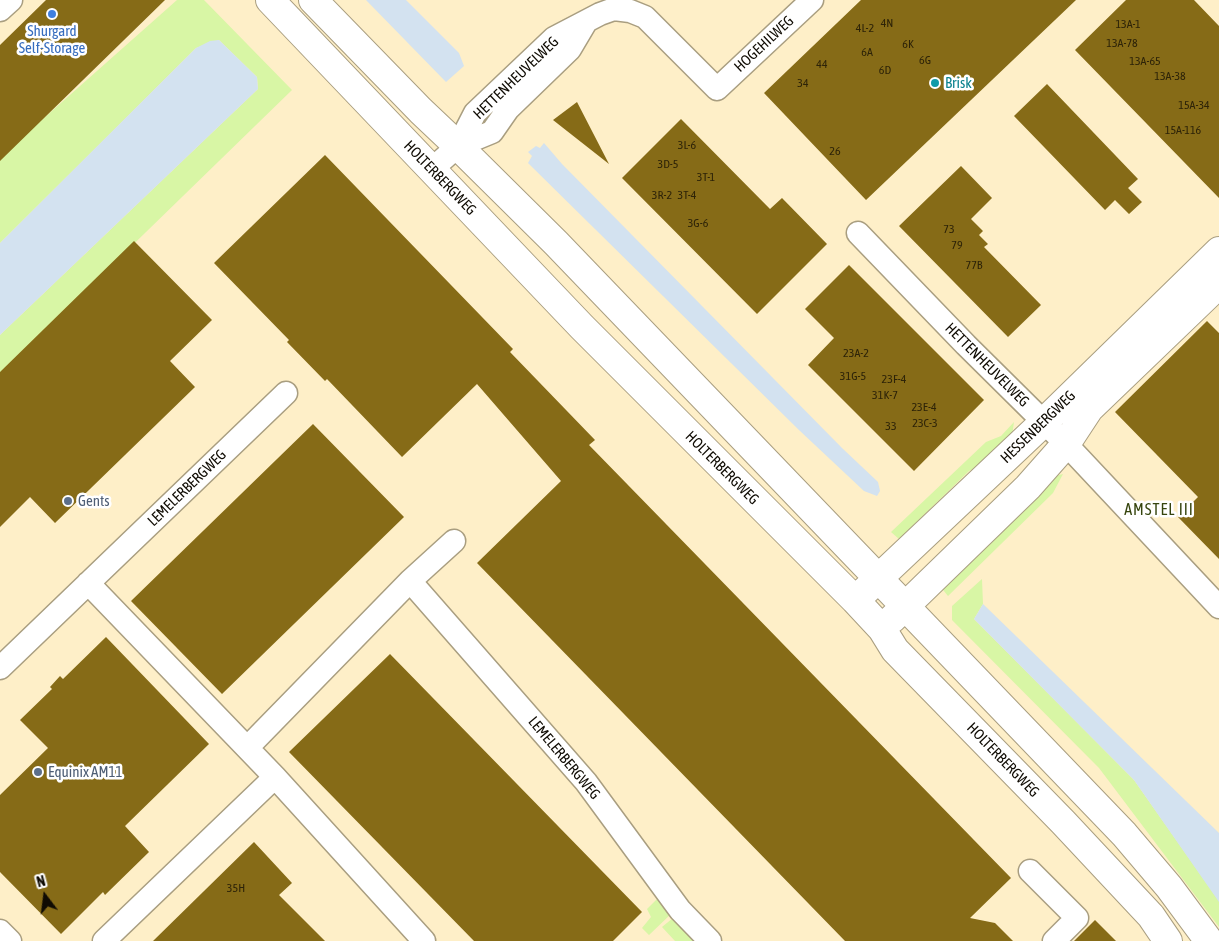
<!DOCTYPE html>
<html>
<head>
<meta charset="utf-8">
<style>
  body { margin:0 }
  #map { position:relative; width:1219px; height:941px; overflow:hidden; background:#fffaed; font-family:"Asap Condensed",sans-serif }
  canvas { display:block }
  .north { position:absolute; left:20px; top:871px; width:50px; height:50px; -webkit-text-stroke:4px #fff; paint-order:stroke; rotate:345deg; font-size:14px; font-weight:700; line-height:20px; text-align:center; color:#0f0b03 }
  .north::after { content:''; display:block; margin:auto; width:18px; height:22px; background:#0f0b03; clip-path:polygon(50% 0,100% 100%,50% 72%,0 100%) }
</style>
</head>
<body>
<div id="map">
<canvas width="1219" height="941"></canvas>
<div class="north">N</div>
</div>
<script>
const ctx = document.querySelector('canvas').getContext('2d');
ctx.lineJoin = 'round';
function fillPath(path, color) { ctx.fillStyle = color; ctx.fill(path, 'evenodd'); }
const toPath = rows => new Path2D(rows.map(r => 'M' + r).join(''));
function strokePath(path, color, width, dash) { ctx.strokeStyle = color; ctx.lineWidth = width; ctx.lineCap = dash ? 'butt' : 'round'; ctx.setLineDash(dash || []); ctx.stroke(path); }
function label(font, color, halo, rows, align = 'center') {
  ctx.font = font + ' "Asap Condensed",sans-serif'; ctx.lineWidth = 5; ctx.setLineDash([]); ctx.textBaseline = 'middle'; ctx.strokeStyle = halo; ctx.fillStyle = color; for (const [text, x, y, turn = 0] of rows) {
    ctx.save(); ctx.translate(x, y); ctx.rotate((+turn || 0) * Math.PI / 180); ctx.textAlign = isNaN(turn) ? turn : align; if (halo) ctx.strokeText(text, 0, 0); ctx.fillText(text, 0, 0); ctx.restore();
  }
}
const built = toPath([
  [0,0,1219,0,1219,941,0,941]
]);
const green = toPath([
  [177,0,204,0,292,90,0,374,0,335,258,89,257,77,219,40,196,48,0,243,0,157],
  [1014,422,1011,443,997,457,969,471,899,539,891,532,986,442,1001,436],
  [1063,474,1053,493,948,596,940,586,1043,479],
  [982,579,983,604,974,619,1134,780,1219,901,1219,927,1099,768,952,620,952,606],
  [657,899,671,914,649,935,642,928,651,917,647,909],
  [673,918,695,941,675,941,662,927]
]);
const water = toPath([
  [366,0,406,0,459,53,464,66,446,82],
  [219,40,257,77,258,89,0,335,0,243,196,48,210,41],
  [544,143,562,164,842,448,878,482,880,491,877,496,864,491,799,430,528,163,532,156,528,152,536,146,540,148],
  [983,604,1219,833,1219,902,1134,780,974,619]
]);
const building = toPath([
  [46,0,165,0,0,161,0,45],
  [861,0,1076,0,866,200,764,93],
  [1126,0,1194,0,1219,26,1219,198,1075,50],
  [1047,84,1138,179,1128,188,1142,202,1129,214,1115,200,1105,210,1014,116],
  [577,102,609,164,553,120],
  [681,119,770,209,782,198,827,244,757,314,622,178],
  [325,155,513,349,510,352,595,440,589,445,1011,878,970,918,995,923,1013,941,845,941,477,563,561,481,477,384,402,457,327,379,325,381,287,342,289,340,214,263],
  [961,166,992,198,971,219,983,231,979,235,988,244,984,247,1041,305,1008,337,899,226],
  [134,241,212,320,170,361,195,387,55,523,30,497,0,527,0,372],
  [849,265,984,400,914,471,808,365,834,338,805,309],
  [1207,321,1219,333,1219,559,1178,517,1198,497,1115,412],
  [313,424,404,517,222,694,131,601],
  [106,637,209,744,125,826,149,852,105,895,103,892,61,934,0,872,0,795,48,748,20,720,52,689,50,687,60,676,63,679],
  [390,654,642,912,613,941,474,941,289,752],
  [254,842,292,883,279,895,325,941,153,941],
  [1095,920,1116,941,1074,941]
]);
const minor = toPath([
  [0,10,11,0],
  [458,146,475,113,554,38,600,14,614,9,630,11,645,17,717,89,812,0],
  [432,169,458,146,492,132,508,109,570,49,586,22],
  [858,233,966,345,1066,444,1219,607],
  [410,581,586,782,680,910,710,941],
  [88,583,275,777,424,941],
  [0,668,286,393],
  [247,748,410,581,454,541],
  [1030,871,1077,918,1054,941],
  [0,931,10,941],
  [104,941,275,777]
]);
const major = toPath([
  [270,0,582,327,855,600,882,629,895,650,1063,822,1151,916,1168,941],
  [313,0,421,111,458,146,556,243,1124,834,1169,887,1209,941],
  [865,591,1044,422,1219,251],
  [892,619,1028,487,1066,444,1089,409,1219,284]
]);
const markers = [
  [52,14,5,"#3f7fe0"],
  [935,83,5,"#0f9aa8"],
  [68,501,5,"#5c6f8a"],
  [38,772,5,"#5c6f8a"]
];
const numberNames = [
  ["4N",887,23],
  ["13A-1",1128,24],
  ["4L-2",865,28],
  ["13A-78",1122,43],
  ["6K",908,44],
  ["6A",867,52],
  ["6G",925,60],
  ["13A-65",1145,61],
  ["44",822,64],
  ["6D",885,70],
  ["13A-38",1170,76],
  ["34",803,83],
  ["15A-34",1194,105],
  ["15A-116",1183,130],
  ["3L-6",687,145],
  ["26",835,151],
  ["3D-5",668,164],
  ["3T-1",706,177],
  ["3R-2",662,195],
  ["3T-4",687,195],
  ["3G-6",698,223],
  ["73",949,229],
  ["79",957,245],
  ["77B",974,265],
  ["23A-2",856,353],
  ["31G-5",853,376],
  ["23F-4",894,379],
  ["31K-7",885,395],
  ["23E-4",924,407],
  ["23C-3",925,423],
  ["33",891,426],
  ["35H",236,888]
];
const shopNames = [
  ["Shurgard",52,31],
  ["Self-Storage",52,48]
];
const streetNames = [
  ["HOGEHILWEG",764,44,-43],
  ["HETTENHEUVELWEG",516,78,-44],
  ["HOLTERBERGWEG",440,178,46],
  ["HETTENHEUVELWEG",987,365,45],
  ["HESSENBERGWEG",1038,427,-44],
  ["HOLTERBERGWEG",722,468,45],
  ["LEMELERBERGWEG",187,488,-44],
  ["LEMELERBERGWEG",564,758,50],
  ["HOLTERBERGWEG",1003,760,46]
];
const cultureNames = [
  ["Brisk",945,83]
];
const serviceNames = [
  ["Gents",78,501],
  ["Equinix AM11",48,772]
];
const neighbourhoodNames = [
  ["AMSTEL III",1159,510]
];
fillPath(built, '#feefc8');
fillPath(green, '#d8f6a5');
fillPath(water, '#d3e2f0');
fillPath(building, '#866b17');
strokePath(minor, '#a99e80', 25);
strokePath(major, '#a99e80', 30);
strokePath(minor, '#fff', 22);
strokePath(major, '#fff', 28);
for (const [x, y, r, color] of markers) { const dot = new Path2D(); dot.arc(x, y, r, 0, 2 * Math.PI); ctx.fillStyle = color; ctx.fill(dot); strokePath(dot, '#fff', 2); }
label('12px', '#2d2308', null, numberNames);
label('15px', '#366cbe', '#fff', shopNames);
label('15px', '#0f0b03', '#fff', streetNames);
label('15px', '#0d838f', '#fff', cultureNames, 'left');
label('15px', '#4e5e75', '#fff', serviceNames, 'left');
ctx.letterSpacing = '1px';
label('16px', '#36450e', '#fff', neighbourhoodNames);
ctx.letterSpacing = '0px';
</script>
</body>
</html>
